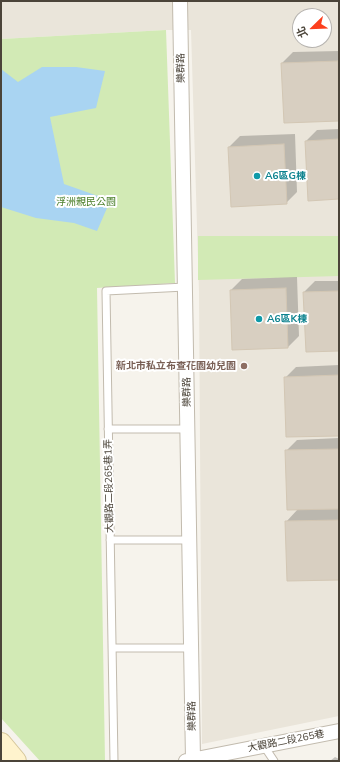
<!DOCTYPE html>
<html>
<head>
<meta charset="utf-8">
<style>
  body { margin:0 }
  #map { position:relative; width:340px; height:762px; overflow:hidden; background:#f6f3ec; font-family:Mulish,"Noto Sans TC",sans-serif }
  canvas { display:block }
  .frame { position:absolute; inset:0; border:2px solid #4b4439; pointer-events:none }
  .north { position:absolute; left:292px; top:8px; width:40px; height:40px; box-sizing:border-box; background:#fff; border:1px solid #b7b4b0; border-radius:50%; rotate:247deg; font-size:11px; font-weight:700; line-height:16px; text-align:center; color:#4b4439 }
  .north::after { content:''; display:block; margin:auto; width:14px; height:18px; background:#fc3f1d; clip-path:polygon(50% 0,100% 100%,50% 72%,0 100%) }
</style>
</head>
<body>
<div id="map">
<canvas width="340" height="762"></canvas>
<div class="frame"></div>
<div class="north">北</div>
</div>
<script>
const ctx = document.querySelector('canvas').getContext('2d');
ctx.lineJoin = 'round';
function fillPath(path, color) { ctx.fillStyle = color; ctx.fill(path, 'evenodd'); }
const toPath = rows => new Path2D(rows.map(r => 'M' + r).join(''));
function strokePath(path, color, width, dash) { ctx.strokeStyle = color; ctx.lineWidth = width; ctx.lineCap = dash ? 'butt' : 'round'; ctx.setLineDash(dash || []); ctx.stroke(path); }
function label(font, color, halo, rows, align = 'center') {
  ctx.font = font + ' Mulish,"Noto Sans TC",sans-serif'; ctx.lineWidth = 4; ctx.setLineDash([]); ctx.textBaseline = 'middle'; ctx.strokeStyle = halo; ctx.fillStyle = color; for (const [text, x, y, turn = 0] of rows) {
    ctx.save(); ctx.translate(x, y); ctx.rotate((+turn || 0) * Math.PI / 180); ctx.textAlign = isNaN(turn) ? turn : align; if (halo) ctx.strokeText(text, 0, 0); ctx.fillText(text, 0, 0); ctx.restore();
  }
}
const residential = toPath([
  [1,1,339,1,339,716,202,744,199,292,191,30,166,30,1,39],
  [300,16,324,16,324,40,300,40]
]);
const green = toPath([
  [166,30,175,283,97,288,105,761,40,761,1,718,1,39],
  [198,236,339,236,339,276,198,280]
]);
const water = toPath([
  [42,67,76,67,105,71,96,108,50,117,64,184,98,196,107,208,97,231,74,223,36,218,1,207,1,69,18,82]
]);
const shadow = toPath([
  [339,51,339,120,285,122,282,63,293,52],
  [339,129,339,198,306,141,317,130],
  [295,134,297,192,286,203,229,147,240,136],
  [297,277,299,336,288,347,231,290,242,279],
  [315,281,339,281,339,350,304,292],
  [339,365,339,435,285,378,296,367],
  [339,438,339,579,286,522,298,509,286,451,297,440],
  [335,757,339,759,339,761,330,761]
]);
const building = toPath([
  [338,61,339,121,284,123,281,63,338,61],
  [339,139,339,199,308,201,305,141,339,139],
  [284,144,287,204,231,207,228,147,284,144],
  [286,288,288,348,232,350,230,290,286,288],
  [339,291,339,351,306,352,303,292,339,291],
  [339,375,339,436,286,437,284,377,339,375],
  [339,449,339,509,287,510,285,450,339,449],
  [339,520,339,580,287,581,285,521,339,520]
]);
const lane = toPath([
  [108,429,187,429],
  [110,540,189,540],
  [112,648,191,648],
  [264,746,274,761],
  [114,761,106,291,185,287]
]);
const street = toPath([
  [180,1,193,760],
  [186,761,339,731]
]);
const secondary = toPath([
  [1,743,16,761]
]);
const markers = [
  [257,176,4,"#0f9aa8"],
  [259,319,4,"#0f9aa8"],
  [244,366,4,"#8d6e63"]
];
const streetNames = [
  ["樂群路",181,68,-91],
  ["樂群路",187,392,-91],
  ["大觀路二段265巷1弄",109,486,-91],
  ["樂群路",192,716,-91],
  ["大觀路二段265巷",286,741,-11]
];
const cultureNames = [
  ["A6區G棟",265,176],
  ["A6區K棟",267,319]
];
const parkNames = [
  ["浮洲親民公園",86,202]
];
const educationNames = [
  ["新北市私立布查花園幼兒園",236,366]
];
fillPath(residential, '#eae5da');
fillPath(green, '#d2eab5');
fillPath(water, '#a9d4f2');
fillPath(shadow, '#0003');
fillPath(building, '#d8cfc1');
strokePath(building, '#d3c7b4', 1);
strokePath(lane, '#c2bbae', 9);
strokePath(street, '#c2bbae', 16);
strokePath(secondary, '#d6c79b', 22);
strokePath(lane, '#fff', 7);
strokePath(street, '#fff', 14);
strokePath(secondary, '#fff3cd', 20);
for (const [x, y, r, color] of markers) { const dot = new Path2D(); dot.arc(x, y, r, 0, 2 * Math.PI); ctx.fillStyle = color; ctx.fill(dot); strokePath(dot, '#fff', 1.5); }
label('10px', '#4b4439', '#fff', streetNames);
label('bold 10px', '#0d838f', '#fff', cultureNames, 'left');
label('10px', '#4a7f2a', '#fff', parkNames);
label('bold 10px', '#785e54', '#fff', educationNames, 'right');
</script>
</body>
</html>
